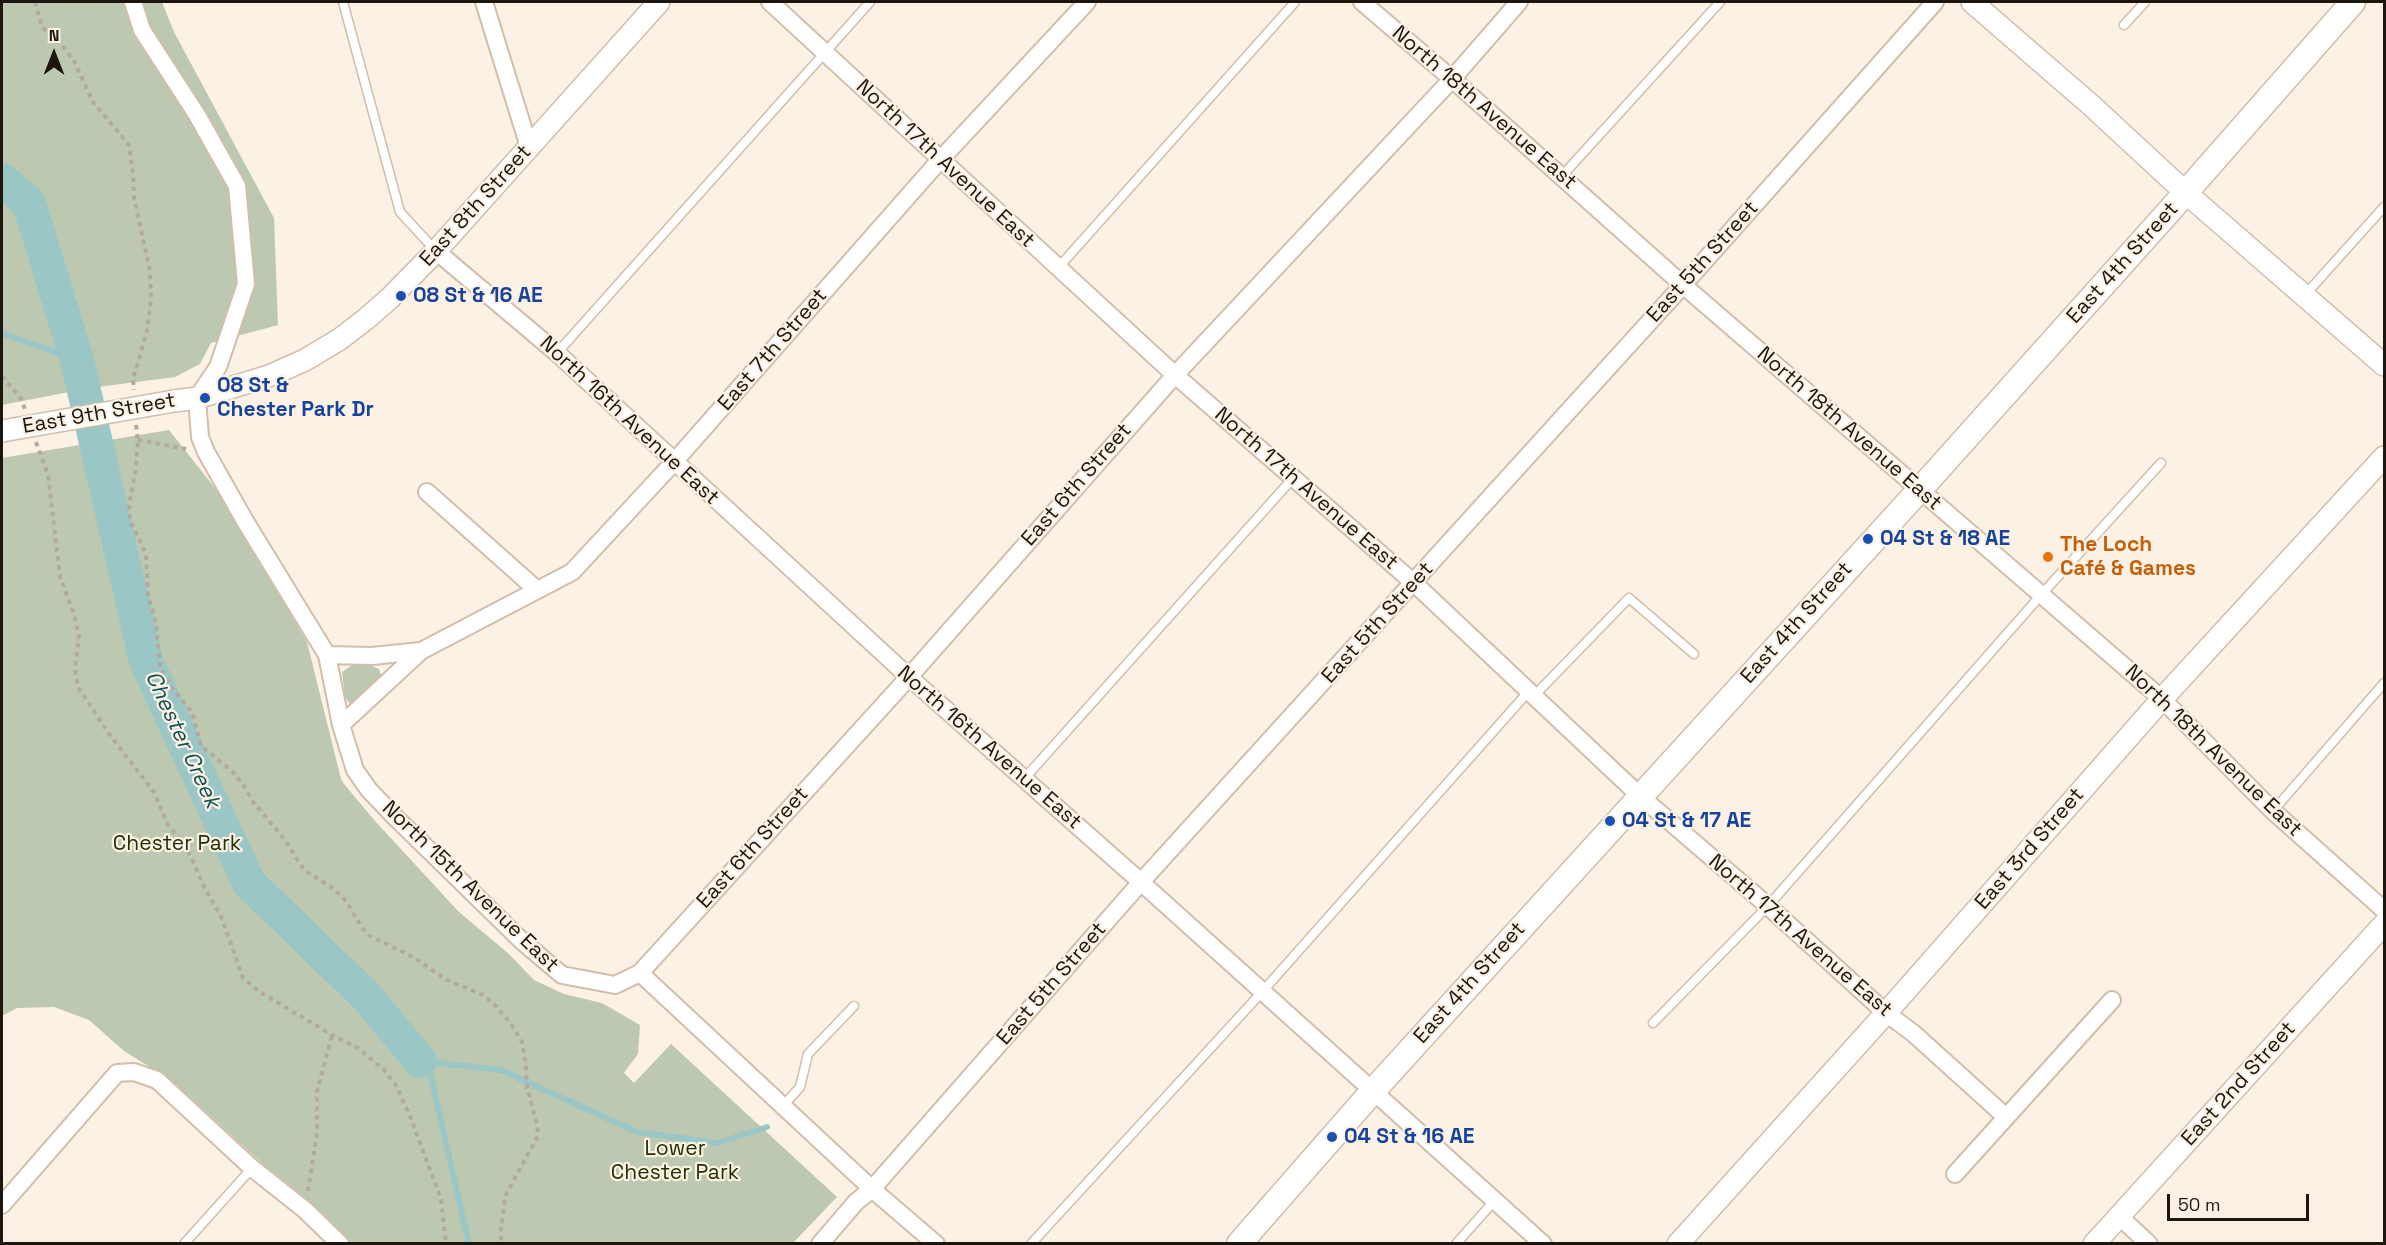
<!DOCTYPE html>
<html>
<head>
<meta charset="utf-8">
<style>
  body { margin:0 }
  #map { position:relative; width:2386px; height:1245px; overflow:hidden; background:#fcf1e5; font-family:"Space Grotesk",sans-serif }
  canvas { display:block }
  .frame { position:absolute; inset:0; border:3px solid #1d160f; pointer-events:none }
  .north { position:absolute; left:24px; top:24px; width:60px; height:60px; -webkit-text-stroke:4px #fcf1e5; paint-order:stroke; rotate:0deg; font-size:16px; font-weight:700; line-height:24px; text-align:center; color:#1d160f }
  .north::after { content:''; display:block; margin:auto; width:21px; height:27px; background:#1d160f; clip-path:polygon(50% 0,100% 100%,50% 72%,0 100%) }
  .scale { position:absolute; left:2167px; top:1194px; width:142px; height:27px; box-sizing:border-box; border:3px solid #1d160f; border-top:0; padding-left:8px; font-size:18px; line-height:21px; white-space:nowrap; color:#1d160f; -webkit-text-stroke:4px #fcf1e5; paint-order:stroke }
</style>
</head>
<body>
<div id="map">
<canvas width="2386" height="1245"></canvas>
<div class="frame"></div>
<div class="north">N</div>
<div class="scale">50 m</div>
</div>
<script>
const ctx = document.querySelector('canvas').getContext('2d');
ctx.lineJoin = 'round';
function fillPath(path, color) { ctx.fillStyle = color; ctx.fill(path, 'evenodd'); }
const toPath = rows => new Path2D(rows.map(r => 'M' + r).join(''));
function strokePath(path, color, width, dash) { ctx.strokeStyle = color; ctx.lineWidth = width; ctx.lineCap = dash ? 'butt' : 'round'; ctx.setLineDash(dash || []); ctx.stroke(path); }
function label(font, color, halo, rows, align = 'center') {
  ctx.font = font + ' "Space Grotesk",sans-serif'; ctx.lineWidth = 4.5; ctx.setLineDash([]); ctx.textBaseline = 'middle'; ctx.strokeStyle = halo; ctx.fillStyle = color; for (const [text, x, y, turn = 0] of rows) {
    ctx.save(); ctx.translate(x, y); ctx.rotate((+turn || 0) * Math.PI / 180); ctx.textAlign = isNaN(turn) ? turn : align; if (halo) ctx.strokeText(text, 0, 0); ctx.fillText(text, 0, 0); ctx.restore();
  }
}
const green = toPath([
  [2,2,162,2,174,32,274,218,278,325,211,343,200,364,175,377,90,388,2,405],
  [169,430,226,502,307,642,341,779,344,784,375,821,459,912,509,954,534,980,564,994,602,1003,640,1025,638,1054,624,1073,634,1083,671,1044,837,1197,793,1243,349,1243,172,1081,124,1051,89,1020,54,1007,17,1008,2,1016,2,458],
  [367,664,379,669,381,676,357,703,350,704,345,697,342,672,352,665]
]);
const stream = toPath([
  [2,333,77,360],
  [420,1061,501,1070,637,1132,718,1143,767,1127],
  [420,1061,430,1073,469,1244]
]);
const river = toPath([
  [2,180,29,203,77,360,146,661,249,883,366,996,420,1061]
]);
const path = toPath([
  [35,2,42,27,58,40,74,61,93,102,129,145,133,174,134,197,150,271,151,299,147,331,133,379,134,390],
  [2,376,20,397,25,409],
  [136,425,138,440,135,475,129,504,130,520,146,554,148,595,156,623,160,667,170,686,192,712,201,746,233,772,244,786,254,803,285,840,304,870,334,889,346,901,363,929,370,936,413,957,447,980,483,995,495,1005,511,1024,522,1042,526,1067,527,1087,537,1125,538,1136,505,1196,501,1231,501,1244],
  [138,440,186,449],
  [36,442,48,475,60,576,74,615,79,636,75,668,78,687,109,734,154,792,168,825,181,840,191,857,204,887,221,916,243,978,260,992,332,1035,358,1048,384,1070,396,1085,410,1116,441,1199,446,1244],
  [308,1191,317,1132,317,1092,332,1035]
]);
const service = toPath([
  [343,2,400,212,436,251],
  [2124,25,2145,2],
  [1562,176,1720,2],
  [1058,268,1295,2],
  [2305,295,2384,207],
  [557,353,870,2],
  [1534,696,1629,598,1694,654],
  [1024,779,1293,478],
  [2273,811,2384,683],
  [1653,1023,1768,906,2041,595,2161,463],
  [783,1106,800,1087,808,1054,854,1006],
  [184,1244,252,1168],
  [1031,1244,1262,992,1529,691],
  [1456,1244,1495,1200]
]);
const minor = toPath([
  [133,2,142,30,197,115,237,186,246,284,218,367,197,398,200,437,206,452,245,521,327,655,341,725,355,770,369,790,395,817,523,942,562,975,615,985,640,973,872,1189,936,1244],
  [484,2,529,147],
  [770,2,1175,375,1414,583,1640,796,1768,906,1886,1013,1913,1033,2006,1117],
  [1362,2,1452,79,1683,285,2162,699,2273,811,2384,910],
  [436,251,557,353,909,677,1133,875,1543,1244],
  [427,492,537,590],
  [327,655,372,656,421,651],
  [341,725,421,651,572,572,674,462,940,160,1087,2],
  [640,973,909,677,1175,375,1452,79,1519,2],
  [1955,1174,2112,1000],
  [2,1205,117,1073,134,1072,157,1080,252,1168,305,1210,340,1244],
  [2119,1216,2149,1244],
  [820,1244,856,1202,872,1189,1141,882,1683,285,1935,2]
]);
const tertiary = toPath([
  [1972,2,2092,106,2186,193,2384,365],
  [174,401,197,398,269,376,305,360,340,339,366,319,390,298,436,251,659,2],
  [1678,1244,1886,1013,2162,699,2384,457],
  [2094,1244,2384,924]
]);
const secondary = toPath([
  [1239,1244,1372,1092,1933,475,2172,208,2353,2]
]);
const tertiaryBridge = toPath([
  [2,431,174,401]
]);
const markers = [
  [401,296,6,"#1a4fb4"],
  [205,398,6,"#1a4fb4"],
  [1868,539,6,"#1a4fb4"],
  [2048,557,6,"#e8710a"],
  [1610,821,6,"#1a4fb4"],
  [1332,1137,6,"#1a4fb4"]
];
const streetNames = [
  ["North 18th Avenue East",1484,108,41],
  ["North 17th Avenue East",945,164,43],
  ["East 8th Street",476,206,-48],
  ["East 5th Street",1703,262,-48],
  ["East 4th Street",2123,263,-48],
  ["East 7th Street",773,350,-49],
  ["East 9th Street",99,414,-10],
  ["North 16th Avenue East",629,421,43],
  ["North 18th Avenue East",1849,429,41],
  ["East 6th Street",1077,485,-49],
  ["North 17th Avenue East",1306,489,41],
  ["East 5th Street",1378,623,-48],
  ["East 4th Street",1797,623,-48],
  ["North 16th Avenue East",989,748,41],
  ["North 18th Avenue East",2213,751,44],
  ["East 6th Street",753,848,-48],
  ["East 3rd Street",2030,849,-49],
  ["North 15th Avenue East",470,887,44],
  ["North 17th Avenue East",1800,936,41],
  ["East 4th Street",1470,983,-48],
  ["East 5th Street",1052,984,-49],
  ["East 2nd Street",2239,1084,-48]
];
const transitNames = [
  ["08 St & 16 AE",413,296],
  ["08 St &",217,386],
  ["Chester Park Dr",217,410],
  ["04 St & 18 AE",1880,539],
  ["04 St & 17 AE",1622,821],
  ["04 St & 16 AE",1344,1137]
];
const foodNames = [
  ["The Loch",2060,545],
  ["Café & Games",2060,569]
];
const parkNames = [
  ["Chester Park",177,844],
  ["Lower",675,1149],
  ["Chester Park",675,1173]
];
const waterNames = [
  ["Chester Creek",182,740,65]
];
fillPath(green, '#bdc8b1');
strokePath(stream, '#9ac6c6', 6);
strokePath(river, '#9ac6c6', 34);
strokePath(service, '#d1beab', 11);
strokePath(minor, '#d1beab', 20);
strokePath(tertiary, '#d1beab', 24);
strokePath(secondary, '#d1beab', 27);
strokePath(path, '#b3aa9f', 4, [4.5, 4.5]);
strokePath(service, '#fff', 8);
strokePath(minor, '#fff', 16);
strokePath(tertiary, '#fff', 21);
strokePath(secondary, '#fff', 24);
strokePath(tertiaryBridge, '#d1beab', 24, []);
strokePath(tertiaryBridge, '#fff', 21);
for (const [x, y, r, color] of markers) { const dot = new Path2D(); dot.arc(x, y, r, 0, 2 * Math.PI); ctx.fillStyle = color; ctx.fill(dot); strokePath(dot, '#fcf1e5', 2); }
label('21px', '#1d160f', '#fcf1e5', streetNames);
label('bold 21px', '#164399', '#fcf1e5', transitNames, 'left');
label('bold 21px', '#c56008', '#fcf1e5', foodNames, 'left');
label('21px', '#203200', '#fcf1e5', parkNames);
label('italic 22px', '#0f5050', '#fcf1e5', waterNames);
</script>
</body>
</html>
